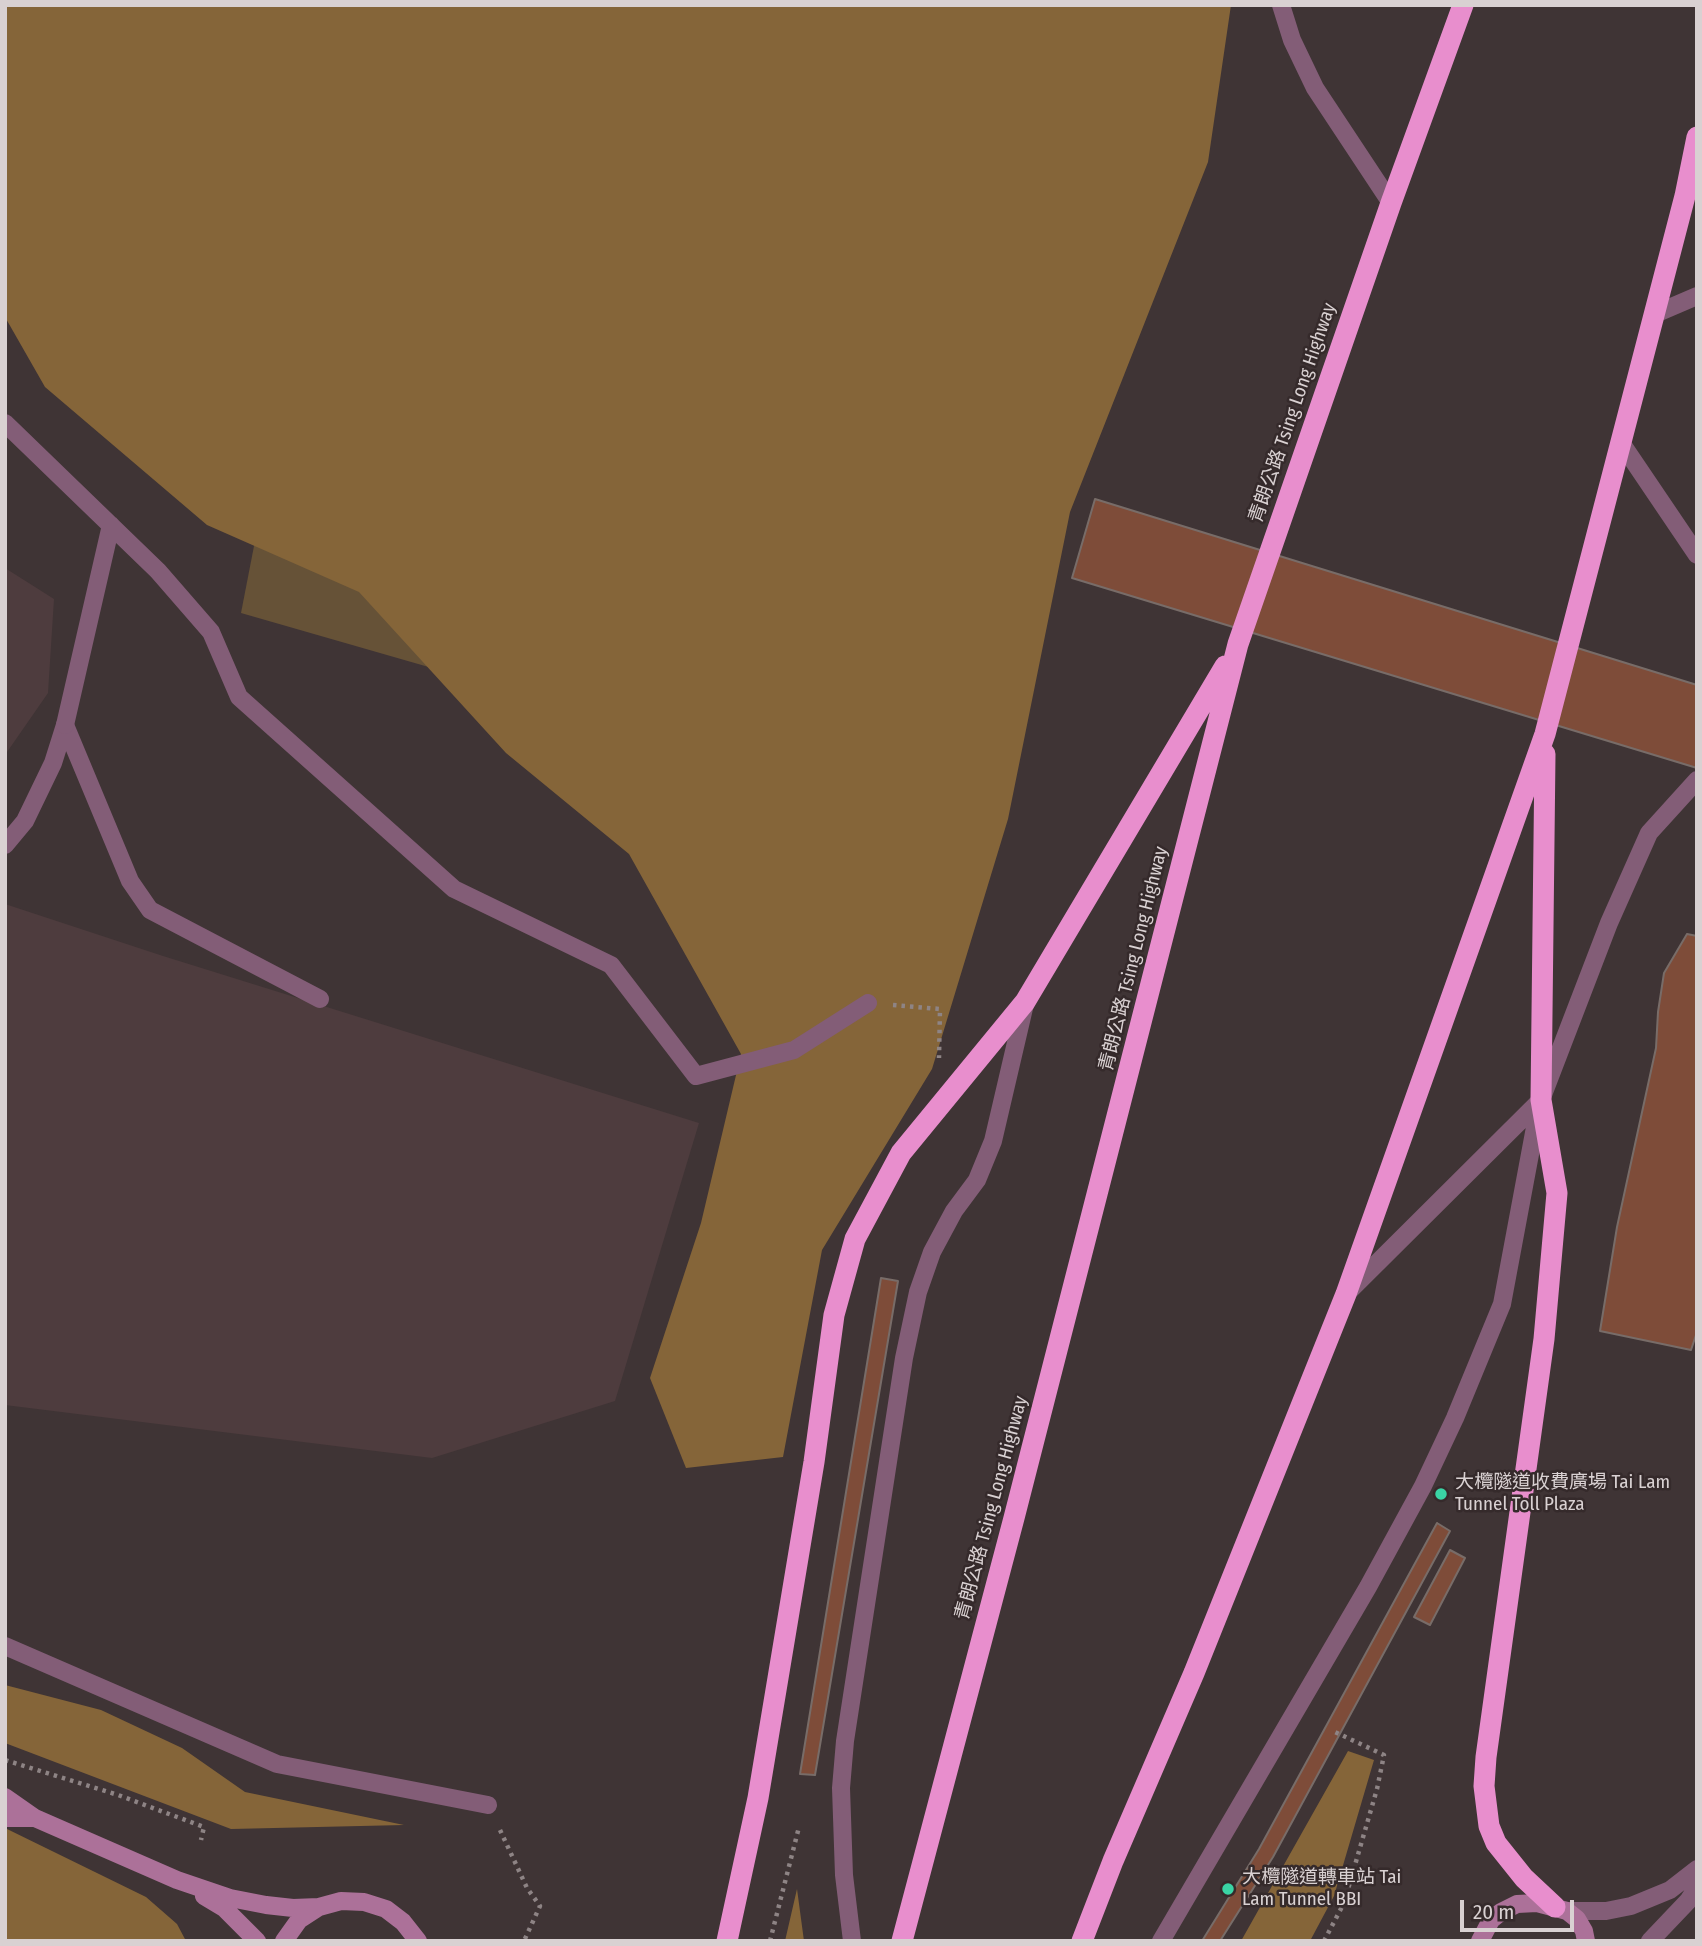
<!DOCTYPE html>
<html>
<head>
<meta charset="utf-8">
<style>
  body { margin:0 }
  #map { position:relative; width:1702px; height:1946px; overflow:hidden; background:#3f3435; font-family:"Fira Sans Condensed",sans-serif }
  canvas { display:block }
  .frame { position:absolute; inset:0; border:7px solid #d9d1d2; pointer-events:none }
  .scale { position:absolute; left:1460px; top:1900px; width:114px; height:32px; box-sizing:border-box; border:4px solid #d9d1d2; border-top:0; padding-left:9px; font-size:21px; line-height:24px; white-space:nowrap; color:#d9d1d2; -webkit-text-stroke:5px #352a2b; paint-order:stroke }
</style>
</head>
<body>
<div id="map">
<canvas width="1702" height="1946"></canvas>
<div class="frame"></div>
<div class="scale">20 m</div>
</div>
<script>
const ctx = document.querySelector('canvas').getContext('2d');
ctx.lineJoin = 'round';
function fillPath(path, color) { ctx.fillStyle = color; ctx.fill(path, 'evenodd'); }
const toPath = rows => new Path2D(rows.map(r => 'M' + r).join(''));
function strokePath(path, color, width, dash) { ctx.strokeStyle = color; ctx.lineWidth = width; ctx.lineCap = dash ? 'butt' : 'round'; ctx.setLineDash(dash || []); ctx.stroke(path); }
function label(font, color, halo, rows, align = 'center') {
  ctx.font = font + ' "Fira Sans Condensed","Noto Sans TC",sans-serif'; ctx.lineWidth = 5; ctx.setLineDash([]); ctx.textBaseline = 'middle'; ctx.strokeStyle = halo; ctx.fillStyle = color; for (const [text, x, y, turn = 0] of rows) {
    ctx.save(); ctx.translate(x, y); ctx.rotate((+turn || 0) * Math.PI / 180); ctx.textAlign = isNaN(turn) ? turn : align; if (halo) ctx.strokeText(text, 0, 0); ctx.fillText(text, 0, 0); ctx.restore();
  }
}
const built = toPath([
  [5,568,54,599,48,693,5,755],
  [5,904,163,956,699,1123,615,1401,432,1458,5,1405]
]);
const green = toPath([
  [261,510,382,579,446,672,241,613]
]);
const forest = toPath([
  [5,5,1231,5,1208,162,1070,512,1008,819,932,1069,822,1250,783,1457,686,1468,650,1378,701,1223,741,1054,629,854,506,753,359,592,207,525,45,387,5,317],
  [5,1685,101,1710,182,1748,245,1792,404,1825,231,1829,5,1743],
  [1348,1751,1374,1760,1334,1896,1310,1941,1241,1941],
  [5,1828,146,1897,177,1924,186,1941,5,1941],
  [797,1889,804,1941,785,1941]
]);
const building = toPath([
  [1095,499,1697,685,1697,768,1072,578,1095,499],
  [1687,934,1697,936,1697,1332,1691,1350,1600,1331,1617,1227,1656,1048,1658,1012,1664,973,1687,934],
  [881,1278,898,1281,815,1775,800,1774,881,1278],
  [1437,1523,1450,1531,1273,1857,1220,1941,1202,1941,1259,1849,1437,1523],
  [1450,1550,1465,1558,1430,1625,1414,1617,1450,1550]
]);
const path = toPath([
  [893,1005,940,1009,939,1058],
  [5,1760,118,1795,204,1827,201,1840],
  [500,1830,527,1888,540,1906,524,1941],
  [770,1941,799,1827],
  [1324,1941,1344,1903,1377,1789,1384,1755,1335,1732]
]);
const service = toPath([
  [1281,5,1292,40,1315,88,1391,203],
  [1655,314,1697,296],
  [1622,444,1697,555],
  [65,725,130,881,150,910,320,999],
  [5,845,25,821,53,763,65,725],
  [1347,1293,1541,1100,1609,923,1649,833,1697,780],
  [5,1646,277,1764,488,1805],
  [852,1941,844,1875,841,1788,845,1741,904,1358,918,1292,932,1252,954,1211,977,1180,993,1141,1025,1004],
  [1161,1941,1368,1587,1423,1486,1455,1418,1502,1304,1539,1106]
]);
const minor = toPath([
  [5,423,158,571,211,632,239,697,454,889,611,965,696,1076,794,1050,868,1003],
  [65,725,111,525],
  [1567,1911,1606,1911,1631,1906,1670,1890,1697,1869],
  [1650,1941,1688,1901,1697,1887]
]);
const secondary = toPath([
  [5,1797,35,1818,177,1880,230,1898,266,1905,293,1908,319,1907,341,1901,364,1902,386,1909,403,1922,418,1941],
  [5,1818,35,1818],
  [204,1896,224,1908,257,1941],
  [284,1941,299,1920,319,1907],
  [1480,1941,1491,1920,1501,1912,1517,1904,1537,1903,1567,1911,1577,1919,1584,1931,1586,1941]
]);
const motorway = toPath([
  [1545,754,1541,1100,1557,1193,1544,1339,1486,1757,1484,1786,1489,1826,1496,1843,1524,1878,1555,1907],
  [727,1941,758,1798,814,1462,834,1315,855,1239,901,1153,1025,1002,1225,666],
  [902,1941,1014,1518,1238,644,1391,203,1463,5],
  [1082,1941,1113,1861,1194,1673,1346,1294,1545,734,1685,196,1697,137]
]);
const markers = [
  [1441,1494,7,"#3ad4a5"],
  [1228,1889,7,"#3ad4a5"]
];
const streetNames = [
  ["青朗公路 Tsing Long Highway",1293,413,-71],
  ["青朗公路 Tsing Long Highway",1134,959,-76],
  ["青朗公路 Tsing Long Highway",992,1508,-75]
];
const poiNames = [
  ["大欖隧道收費廣場 Tai Lam",1455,1483],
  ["Tunnel Toll Plaza",1455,1505],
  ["大欖隧道轉車站 Tai",1242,1878],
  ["Lam Tunnel BBI",1242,1900]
];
fillPath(built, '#4e3c3e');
fillPath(green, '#665237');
fillPath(forest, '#856539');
fillPath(building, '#7e4c39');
strokePath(building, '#786c68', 2);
strokePath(path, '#8e8485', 4.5, [3.5, 5]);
strokePath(service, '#835d77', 18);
strokePath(minor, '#835d77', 18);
strokePath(secondary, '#ac7199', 18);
strokePath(motorway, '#e88ecd', 21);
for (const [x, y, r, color] of markers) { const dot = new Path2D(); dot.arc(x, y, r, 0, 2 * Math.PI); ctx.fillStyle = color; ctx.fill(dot); strokePath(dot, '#352a2b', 2.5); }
label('19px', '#d9d1d2', '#352a2b', streetNames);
label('19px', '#d9d1d2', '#352a2b', poiNames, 'left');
</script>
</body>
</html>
